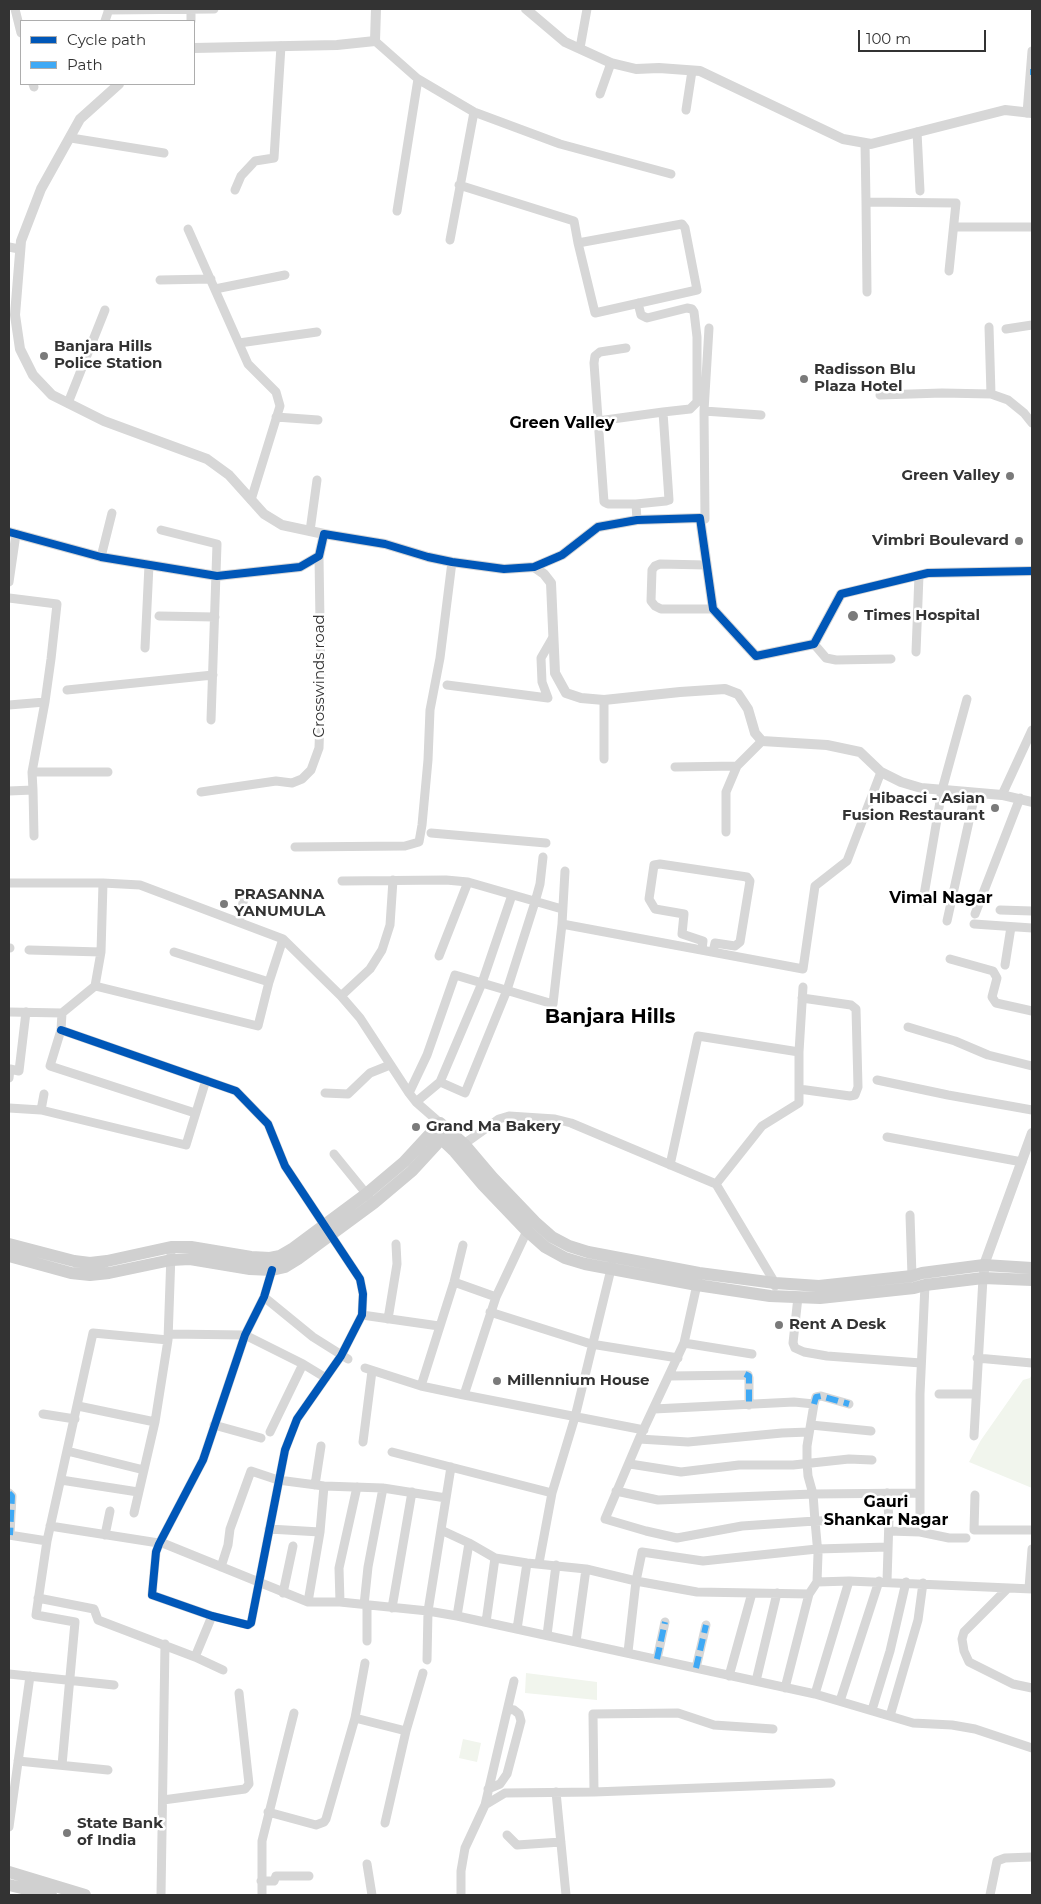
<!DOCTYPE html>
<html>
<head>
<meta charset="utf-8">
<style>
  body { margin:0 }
  #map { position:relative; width:1041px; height:1904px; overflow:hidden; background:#fff; font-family:Montserrat,sans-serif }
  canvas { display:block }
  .frame { position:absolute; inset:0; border:10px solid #333; pointer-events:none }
  .legend { position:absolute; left:20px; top:20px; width:175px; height:65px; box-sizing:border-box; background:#fff; border:1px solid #adadad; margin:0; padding:6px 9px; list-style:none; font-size:15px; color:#333 }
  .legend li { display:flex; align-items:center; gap:10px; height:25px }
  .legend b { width:25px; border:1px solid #adadad }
  .scale { position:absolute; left:858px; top:30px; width:128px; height:22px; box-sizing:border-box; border:2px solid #333; border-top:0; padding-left:6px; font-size:15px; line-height:18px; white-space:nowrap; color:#333; -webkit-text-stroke:4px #fff; paint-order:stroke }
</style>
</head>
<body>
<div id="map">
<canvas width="1041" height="1904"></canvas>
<div class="frame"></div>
<ul class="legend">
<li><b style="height:6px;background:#0057b8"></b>Cycle path</li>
<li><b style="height:6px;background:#3fa9f5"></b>Path</li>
</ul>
<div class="scale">100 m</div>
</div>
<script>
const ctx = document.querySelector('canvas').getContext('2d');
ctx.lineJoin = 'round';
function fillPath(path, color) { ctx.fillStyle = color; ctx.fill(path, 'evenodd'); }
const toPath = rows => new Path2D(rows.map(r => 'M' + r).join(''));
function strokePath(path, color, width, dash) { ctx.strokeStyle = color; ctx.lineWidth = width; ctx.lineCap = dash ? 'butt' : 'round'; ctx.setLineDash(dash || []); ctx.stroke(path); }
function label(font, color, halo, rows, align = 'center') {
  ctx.font = font + ' Montserrat,sans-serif'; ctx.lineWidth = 5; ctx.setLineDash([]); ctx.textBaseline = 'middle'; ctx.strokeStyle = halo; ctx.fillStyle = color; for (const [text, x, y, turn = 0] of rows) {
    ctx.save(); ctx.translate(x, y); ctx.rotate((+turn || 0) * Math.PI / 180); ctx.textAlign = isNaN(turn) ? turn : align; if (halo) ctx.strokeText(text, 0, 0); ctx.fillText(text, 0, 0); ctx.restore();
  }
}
const green = toPath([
  [1032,1374,1032,1488,969,1462,981,1440,1023,1380,1030,1378],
  [526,1673,597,1682,597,1700,525,1693],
  [463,1739,481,1743,477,1762,459,1758]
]);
const minor = toPath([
  [15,9,21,33],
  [108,10,214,9],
  [105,21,109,9],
  [191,21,191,9],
  [375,41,418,79,474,112,560,144,671,174],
  [580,48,587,9],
  [33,84,34,87],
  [600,94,611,63],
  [686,110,692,71],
  [1027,113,1032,51],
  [917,132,920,191],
  [71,138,164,153],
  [865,143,866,202,956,203,949,271],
  [459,185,574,221,578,243,595,313,697,290,685,228,682,224,578,243],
  [235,190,241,176,255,161,274,158,281,46],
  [866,202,867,292],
  [397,211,418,79],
  [954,227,1032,227],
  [188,229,248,364,276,392,280,406,251,500],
  [450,240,474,112],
  [9,247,19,249],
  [160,280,211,279],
  [215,289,285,275],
  [638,303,641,315,647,318,687,308,692,309,694,312,697,337,697,402,690,409,663,412],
  [989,327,991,394],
  [1006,329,1032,325],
  [239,343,317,332],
  [626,348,600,352,595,356,594,363,604,502,608,504,636,504,637,520],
  [880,395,942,393,991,394,1008,400,1024,413,1032,423],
  [68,403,105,310],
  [704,411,761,415],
  [276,417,318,420],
  [598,421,663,412,669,500,666,501,636,504],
  [705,519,704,411,709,328],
  [161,530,217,544,211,720],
  [310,531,317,480],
  [101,557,112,513],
  [706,565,660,564,655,566,652,570,651,601,655,606,661,609,713,609],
  [9,582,16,534],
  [9,598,57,604,51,659,45,702,9,705],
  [159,616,215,617],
  [814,644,826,658,836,660,891,659],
  [145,648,149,565],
  [916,652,919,575],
  [447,685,548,698,542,682,541,658,552,639],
  [67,690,213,675],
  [604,700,604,759],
  [675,767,737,766],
  [32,772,45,702],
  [33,790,34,836],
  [9,791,33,790,32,772,108,772],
  [201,792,276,781,292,783,302,779,311,770,319,748,321,690,319,556],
  [1002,795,1032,730],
  [726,832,726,792,737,766,762,741],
  [431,833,546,843],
  [295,847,405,846,419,842,422,825,428,760,430,710,440,658,452,562],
  [342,881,446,880,468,882,562,909],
  [9,883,103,883,140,885,283,939,341,996,360,1018,409,1093,416,1102,440,1123],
  [923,901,942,790,967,699],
  [1000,910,1032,911],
  [975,914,1020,798],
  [947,921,975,794],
  [239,922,245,893],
  [562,924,803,969,815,886,847,861,881,772],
  [974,924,1032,928],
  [9,948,10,948],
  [29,950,101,952],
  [702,950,703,941,682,934,684,914,655,909,649,899,654,865,660,864,747,877,750,881,740,942,735,946,715,943,713,952],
  [174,952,269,982],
  [439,956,468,882],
  [950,959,993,971,997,978,992,997,996,1003,1032,1011],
  [1005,965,1011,927],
  [95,986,258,1026,269,982,283,939],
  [341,996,370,969,382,950,390,925,393,880],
  [9,1012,62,1013,95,986,101,952,103,883],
  [62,1013,61,1030,50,1066,195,1113],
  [908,1027,955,1041,988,1055,1032,1066],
  [61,1030,236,1091,268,1124,285,1166,360,1279,363,1294,362,1315,341,1356,297,1419,285,1450,251,1623,248,1625,212,1616,152,1595,156,1552,159,1544,203,1460,245,1335,264,1297,272,1270],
  [9,1078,10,1069,19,1071,26,1012],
  [877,1080,948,1095,1032,1110],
  [440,1082,465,1093,507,990,535,902,540,884,543,857],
  [799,1089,850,1096,855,1095,858,1087,856,1009,851,1005,802,998],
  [325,1093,348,1094,370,1073,390,1065],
  [409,1093,427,1055,455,975,553,1004,562,924,565,871],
  [416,1102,440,1082,482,983,512,895],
  [9,1108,41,1110,186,1145,206,1080],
  [41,1110,44,1094],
  [887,1137,1022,1162],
  [464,1144,499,1119,509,1116,555,1119,571,1123,716,1184,775,1283,775,1286],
  [334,1154,369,1197],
  [670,1165,698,1036,799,1052],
  [716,1184,762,1126,799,1103,799,1052,803,987],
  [910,1215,912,1276],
  [698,1280,684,1343,639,1439,605,1519,646,1531,677,1538,742,1526,815,1521,889,1519],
  [454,1282,496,1297],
  [264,1297,313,1337,348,1359],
  [798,1297,793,1343,795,1348,804,1352,827,1356,921,1363],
  [490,1312,591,1344,678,1358],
  [362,1315,439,1326],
  [388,1319,397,1264,396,1244],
  [169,1334,245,1335,303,1364,326,1378],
  [684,1343,752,1354],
  [977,1358,1032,1363],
  [365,1368,421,1386,464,1395,644,1430],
  [669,1376,748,1375,749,1378,749,1405],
  [421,1386,454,1282,463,1245],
  [939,1394,976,1394],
  [464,1395,496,1297,527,1231],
  [814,1404,816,1397,821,1396,849,1404],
  [78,1406,155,1422],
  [654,1409,794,1402,814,1404,807,1446,807,1463,808,1476,813,1494,815,1521,818,1554,817,1582],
  [43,1414,75,1419],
  [214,1425,261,1438],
  [811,1425,871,1431],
  [270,1432,303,1364],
  [974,1436,983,1278],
  [639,1439,688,1442,782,1433,809,1432],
  [363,1442,372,1371],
  [67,1451,144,1470],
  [392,1452,552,1493],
  [630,1464,681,1472,739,1465,793,1465,849,1459,872,1460],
  [61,1480,138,1492],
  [315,1485,321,1446],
  [616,1491,658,1500,813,1494,919,1493],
  [9,1493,12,1496,10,1535],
  [887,1493,889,1519,887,1581],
  [975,1495,974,1530,1032,1530],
  [134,1513,155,1422,168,1340,171,1254],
  [50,1526,165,1544,308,1602,340,1602,428,1611,457,1616,815,1694,913,1723,952,1725,975,1729,1032,1748],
  [269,1529,320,1532],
  [441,1530,469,1543,495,1558,527,1563,586,1569,636,1581,697,1592,809,1594,817,1582,849,1581,1032,1589],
  [889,1531,920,1532,949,1538,966,1538],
  [920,1532,920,1394,925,1285],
  [9,1535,47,1541],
  [105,1535,110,1511],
  [539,1563,552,1493,575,1417,612,1265],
  [221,1567,228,1545,230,1529,251,1471,278,1480,324,1486,383,1488,446,1498],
  [1008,1588,964,1632,962,1639,964,1651,969,1662,1013,1684,1032,1688],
  [1029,1588,1032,1549],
  [283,1593,293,1546],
  [38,1598,94,1609,98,1620,195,1657,212,1616],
  [308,1602,320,1532,324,1486],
  [340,1602,339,1568,357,1487],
  [364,1605,368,1567,383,1488],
  [392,1608,412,1492],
  [457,1616,469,1543],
  [486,1622,495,1558],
  [517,1629,527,1563],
  [547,1635,556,1565],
  [367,1641,367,1605],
  [576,1642,586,1569],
  [628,1652,636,1581,642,1552,703,1561,817,1549,888,1547],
  [195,1657,223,1670],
  [657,1659,665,1622],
  [427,1660,428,1611,451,1467],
  [696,1668,706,1625],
  [9,1674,114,1685],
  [729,1676,752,1593],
  [756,1681,777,1593],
  [785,1688,809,1594],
  [815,1694,849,1581],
  [840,1701,879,1581],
  [872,1710,890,1651,906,1582],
  [890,1716,918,1620,923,1583],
  [355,1718,406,1731],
  [18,1761,108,1770],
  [62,1765,75,1622,36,1615,47,1541,93,1333,168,1340],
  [488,1789,500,1784,507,1774,521,1721,519,1714,514,1710,508,1709],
  [556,1792,566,1895],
  [594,1792,593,1714,678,1713,714,1725,773,1729],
  [163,1800,245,1789,249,1784,239,1693],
  [485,1805,505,1793,594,1792,831,1783],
  [268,1812,316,1825,324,1822,326,1819,355,1718,365,1663],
  [385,1823,406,1731,423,1673],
  [9,1827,30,1676],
  [507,1835,517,1845,561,1842],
  [367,1864,372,1895],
  [261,1881,274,1881,276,1876,309,1876],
  [161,1895,165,1644],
  [262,1895,262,1841,294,1713],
  [461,1895,461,1871,465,1848,485,1805,514,1681],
  [990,1895,997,1861,1005,1858,1032,1857]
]);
const tertiary = toPath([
  [526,9,565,42,611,63,636,69,659,68,700,71,843,139,871,144,1005,110,1032,113],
  [194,48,337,45,375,41,376,9],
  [119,84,80,119,41,189,21,241,15,315,20,349,33,375,52,395,104,421,207,459,229,475,264,514,282,525,324,534],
  [9,532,101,557,217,576,300,567,319,556,324,534,385,544,428,557,452,562,504,569,534,567,562,555,598,527,637,520,700,518,713,609,756,656,814,644,841,594,928,573,1032,571],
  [534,567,544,574,551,583,555,673,566,693,581,698,604,700,680,692,725,689,738,694,748,709,755,733,762,741,827,745,860,752,881,772,901,782,921,788,1002,795,1032,802],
  [984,1271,984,1265,1032,1133]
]);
const secondary = toPath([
  [433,1131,455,1152,483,1185,527,1231,545,1247,565,1258,585,1264,697,1285,770,1296,820,1298,914,1288,925,1285,983,1278,1032,1280],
  [9,1244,74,1261,90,1263,107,1261,171,1247,191,1247,251,1257,270,1258,280,1256,292,1249,366,1194,404,1162,440,1123,464,1144,492,1177,535,1222,552,1237,569,1246,588,1252,699,1273,775,1283,819,1286,912,1276,922,1273,984,1265,1032,1268],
  [9,1256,71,1273,90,1275,109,1273,171,1260,190,1259,250,1269,272,1270,285,1267,298,1259,374,1203,412,1171,446,1134],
  [9,1872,85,1895],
  [9,1885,51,1895]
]);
const quiet = toPath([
  [1030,72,1032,72],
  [745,1374,749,1376,749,1405],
  [814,1404,816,1397,821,1396,849,1404],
  [9,1493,12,1496,10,1535],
  [657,1659,665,1622],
  [696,1668,706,1625]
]);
const cycleway = toPath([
  [9,532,101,557,217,576,300,567,319,556,324,534,385,544,428,557,452,562,504,569,534,567,562,555,598,527,637,520,700,518,713,609,756,656,814,644,841,594,928,573,1032,571],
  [61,1030,236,1091,268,1124,285,1166,360,1279,363,1294,362,1315,341,1356,297,1419,285,1450,251,1623,248,1625,212,1616,152,1595,156,1552,159,1544,203,1460,245,1335,264,1297,272,1270]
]);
const markers = [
  [44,356,5,"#7a7a7a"],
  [804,379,5,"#7a7a7a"],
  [1010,476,5,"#7a7a7a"],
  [1019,541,5,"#7a7a7a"],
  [853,616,6,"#7a7a7a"],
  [995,808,5,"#7a7a7a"],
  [224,904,5,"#7a7a7a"],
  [416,1127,5,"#7a7a7a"],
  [779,1325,5,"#7a7a7a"],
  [497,1381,5,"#7a7a7a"],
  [67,1833,5,"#7a7a7a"]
];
const poiNames = [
  ["Banjara Hills",54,347],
  ["Police Station",54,364],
  ["Radisson Blu",814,370],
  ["Plaza Hotel",814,387],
  ["Green Valley",1000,476,"right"],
  ["Vimbri Boulevard",1009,541,"right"],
  ["Times Hospital",864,616],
  ["Hibacci - Asian",985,799,"right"],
  ["Fusion Restaurant",985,816,"right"],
  ["PRASANNA",234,895],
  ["YANUMULA",234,912],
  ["Grand Ma Bakery",426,1127],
  ["Rent A Desk",789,1325],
  ["Millennium House",507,1381],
  ["State Bank",77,1824],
  ["of India",77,1841]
];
const streetNames = [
  ["Crosswinds road",320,676,-90]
];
const neighbourhoodNames = [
  ["Green Valley",562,423],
  ["Vimal Nagar",941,898],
  ["Gauri",886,1502],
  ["Shankar Nagar",886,1520]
];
const districtNames = [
  ["Banjara Hills",610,1017]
];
fillPath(green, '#f1f5ed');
strokePath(minor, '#d7d7d7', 9);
strokePath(tertiary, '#d7d7d7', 10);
strokePath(secondary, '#d0d0d0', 12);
strokePath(quiet, '#3fa9f5', 6, [12, 6]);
strokePath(cycleway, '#0057b8', 8);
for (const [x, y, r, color] of markers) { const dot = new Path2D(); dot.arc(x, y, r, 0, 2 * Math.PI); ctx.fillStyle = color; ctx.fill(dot); strokePath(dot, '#fff', 2); }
label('bold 15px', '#333', '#fff', poiNames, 'left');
label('15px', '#333', '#fff', streetNames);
label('bold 16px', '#000', '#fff', neighbourhoodNames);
label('bold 20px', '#000', '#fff', districtNames);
</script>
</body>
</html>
